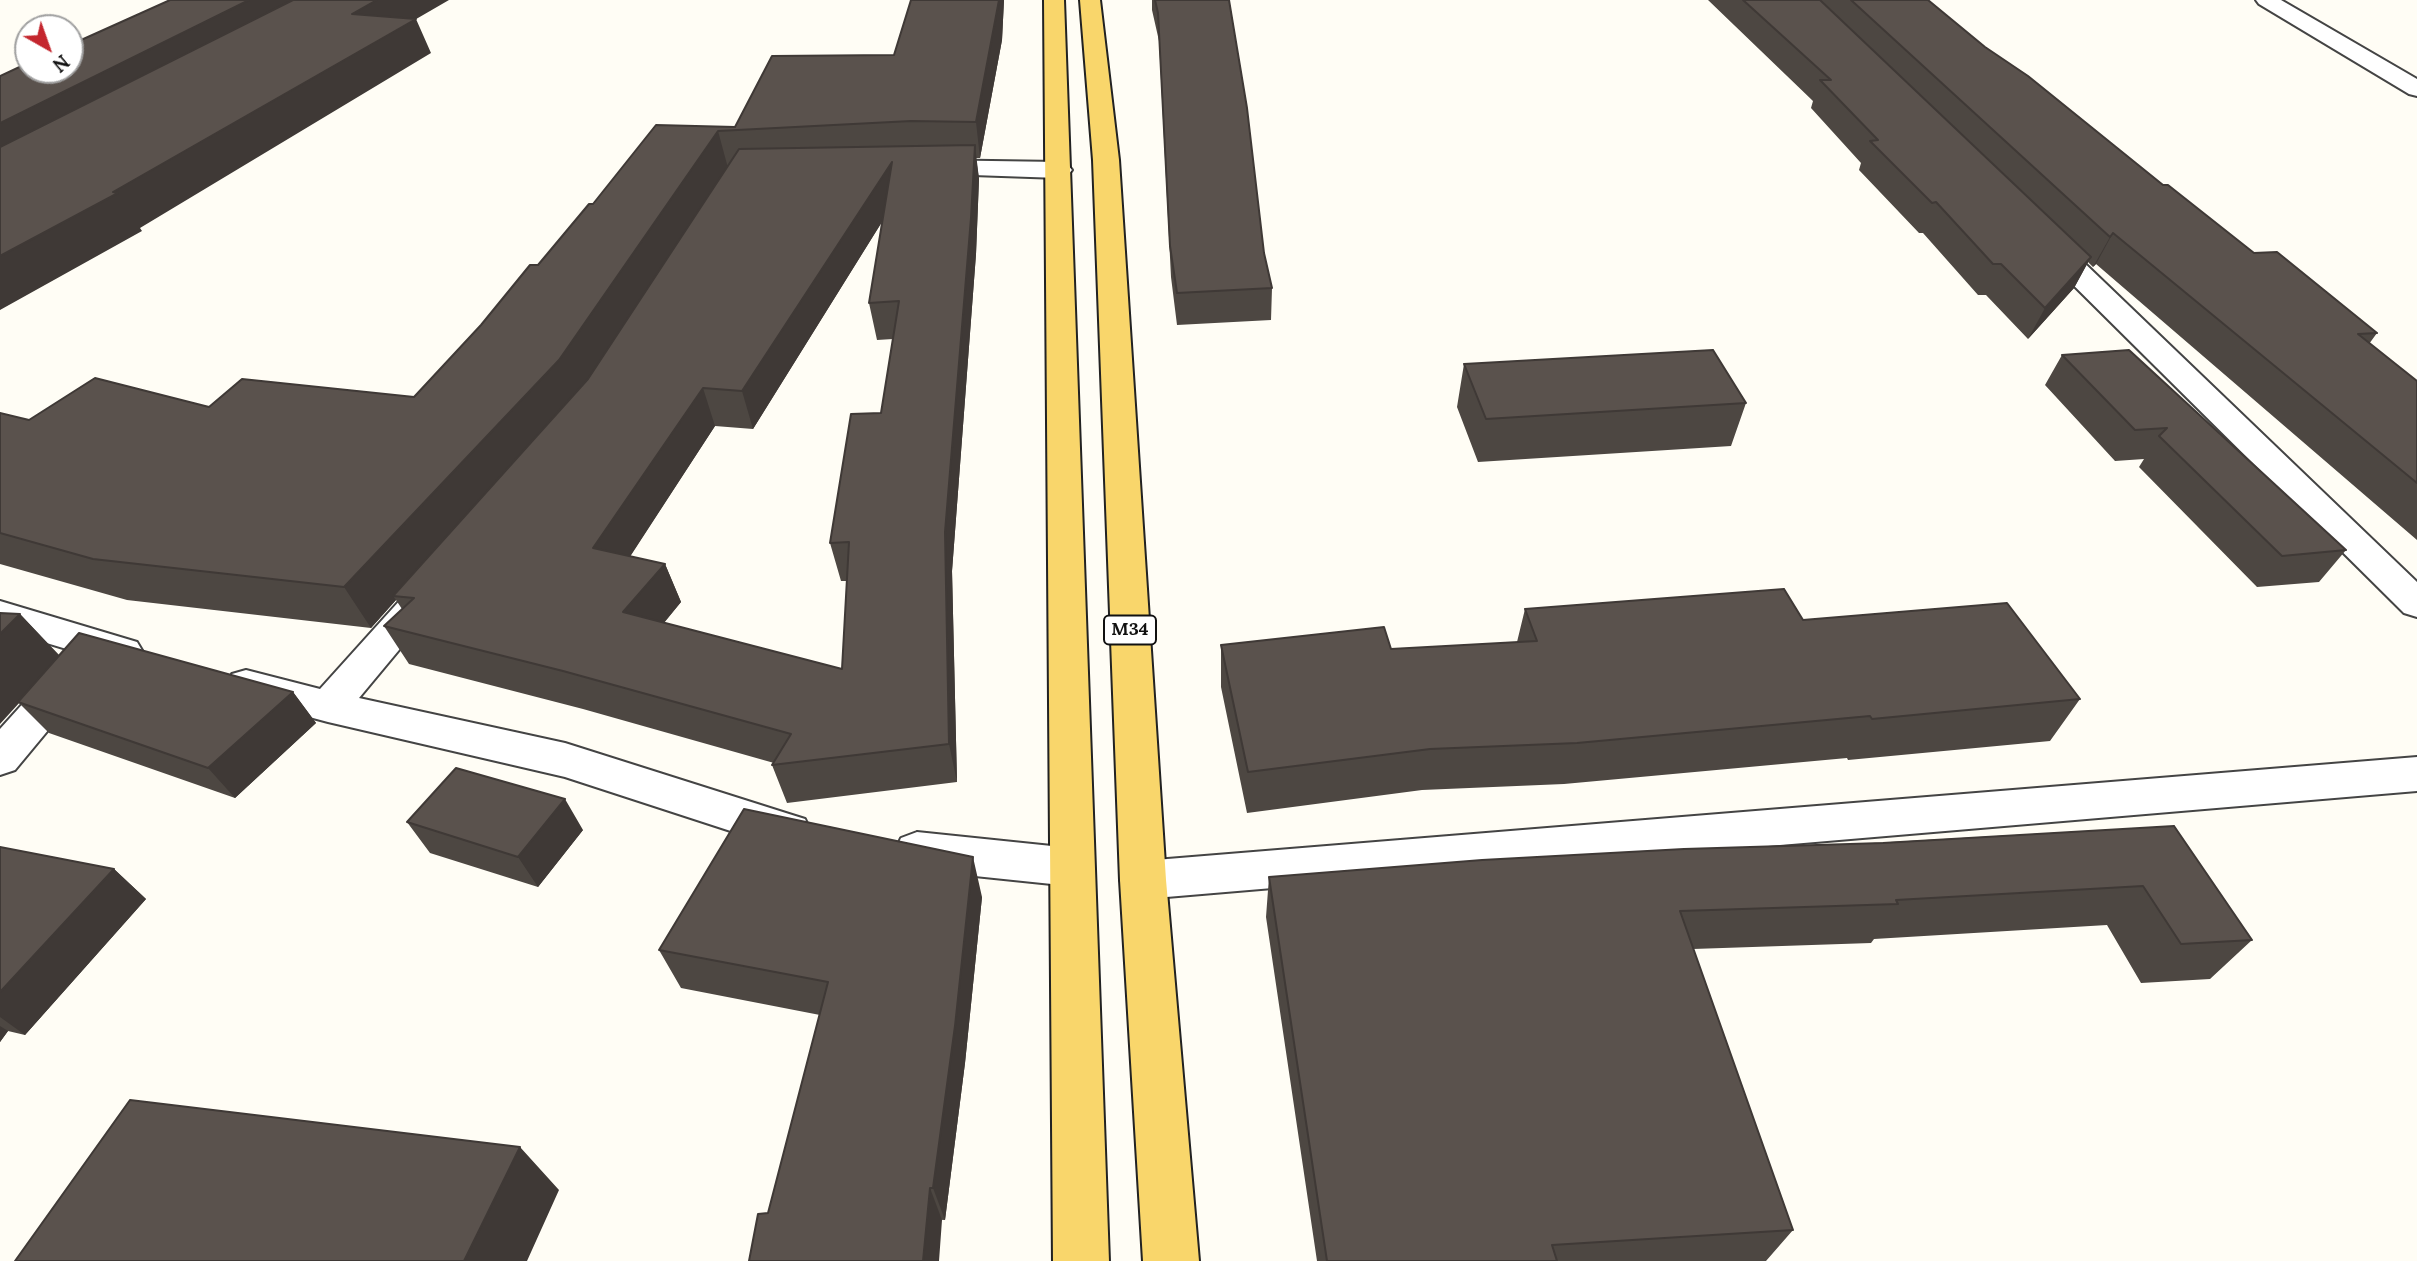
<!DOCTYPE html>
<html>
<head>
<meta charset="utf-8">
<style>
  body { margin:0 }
  #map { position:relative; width:2417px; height:1261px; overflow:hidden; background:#fffdf5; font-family:Lora,serif }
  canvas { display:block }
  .north { position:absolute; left:14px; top:14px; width:70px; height:70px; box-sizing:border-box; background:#fff; border:2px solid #a0a0a0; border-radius:50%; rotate:140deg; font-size:19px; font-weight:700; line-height:28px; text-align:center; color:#111 }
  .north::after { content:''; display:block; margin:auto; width:24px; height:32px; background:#c4262e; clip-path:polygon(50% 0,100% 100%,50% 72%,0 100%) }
</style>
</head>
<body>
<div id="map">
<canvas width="2417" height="1261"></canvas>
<div class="north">N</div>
</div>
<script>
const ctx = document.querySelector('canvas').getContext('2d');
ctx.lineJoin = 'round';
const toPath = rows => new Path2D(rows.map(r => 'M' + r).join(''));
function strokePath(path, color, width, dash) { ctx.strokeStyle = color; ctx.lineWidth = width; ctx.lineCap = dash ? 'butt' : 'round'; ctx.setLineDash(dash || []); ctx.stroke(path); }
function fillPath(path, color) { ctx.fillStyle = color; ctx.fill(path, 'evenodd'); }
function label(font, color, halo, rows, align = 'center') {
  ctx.font = font + ' Lora,serif'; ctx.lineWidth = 7; ctx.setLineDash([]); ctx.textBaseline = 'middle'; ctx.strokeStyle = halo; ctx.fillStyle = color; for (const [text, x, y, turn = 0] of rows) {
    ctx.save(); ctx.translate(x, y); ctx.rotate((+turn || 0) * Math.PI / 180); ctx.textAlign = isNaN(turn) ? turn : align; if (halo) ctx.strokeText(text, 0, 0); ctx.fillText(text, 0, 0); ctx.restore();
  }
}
const street = toPath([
  [2256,0,2281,0,2417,79,2417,96,2409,94,2259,4,2256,0],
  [924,160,1059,162,1068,165,1072,170,1068,175,1059,178,915,173,911,168,915,163,924,160],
  [2043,231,2053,233,2417,582,2417,617,2404,613,2033,245,2029,239,2033,233,2043,231],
  [424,584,437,588,443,597,359,698,565,743,789,814,805,819,811,832,805,845,789,850,565,777,328,722,246,700,232,696,226,685,232,674,246,670,320,689,411,588,424,584],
  [0,601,137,642,143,652,137,662,123,666,0,629,0,601],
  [69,663,83,668,89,678,83,688,15,770,0,775,0,729,55,668,69,663],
  [2417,757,2417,791,1143,899,1127,894,1120,880,1127,866,1143,861,2417,757],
  [917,832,1071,848,1087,854,1094,867,1087,880,1071,886,917,870,901,864,895,851,901,838,917,832]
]);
const primary = toPath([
  [1044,0,1064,0,1109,1261,1053,1261,1044,0],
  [1080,0,1100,0,1119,160,1166,880,1199,1261,1143,1261,1120,880,1093,160,1080,0]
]);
const wall = toPath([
  [911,0,1004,0,1002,40,980,158,976,158,979,179,976,254,952,571,957,782,787,803,772,765,774,763,583,709,409,664,384,626,402,609,396,600,371,628,127,600,0,564,0,413,29,420,209,407,414,397,538,265,593,204,656,125,735,127,894,55],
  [882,222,869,303,877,340,893,339,881,413,830,543,841,581,847,581,842,669,664,623,681,602,665,564,630,556,715,426,753,429],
  [1152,0,1229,0,1264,253,1272,288,1271,320,1177,325,1171,277,1159,41,1152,10],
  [1708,0,1928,0,1985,47,2163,185,2254,253,2377,333,2369,344,2417,381,2417,540,2096,264,2093,267,2088,262,2074,288,2028,339,1986,295,1978,295,1923,233,1919,233,1859,170,1861,163,1811,108,1813,101],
  [2062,355,2346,550,2319,582,2257,587,2139,467,2144,459,2115,461,2045,385],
  [1464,364,1746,403,1731,446,1478,462,1457,407],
  [1525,609,1803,620,2080,699,2050,741,1848,760,1847,758,1564,784,1422,790,1247,813,1221,687,1221,645,1391,649,1517,642],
  [20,614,59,656,293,692,316,723,235,798,49,733,19,703],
  [407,822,583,830,538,887,430,853],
  [2174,826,2252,940,2210,979,2141,983,2107,925,1874,939,1871,943,1693,949,1793,1230,1766,1261,1317,1261,1266,917,1269,877],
  [0,847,114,869,146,899,25,1035,8,1031,0,1042],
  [982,897,965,1063,945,1220,768,1213,820,1015,681,988,659,950]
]);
const shadedWall = toPath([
  [249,0,329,0,0,172,0,123],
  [377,0,449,0,411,22,416,19,431,53,140,228,142,231,0,310,0,256,113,192,352,14],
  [999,0,1004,0,1002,40,980,158,976,122],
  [718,131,728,168,576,400,393,596,396,600,371,628,344,587],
  [975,145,979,179,976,254,952,571,957,782,949,744,945,532],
  [892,162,898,196,753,429,742,391],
  [2113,233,2096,264,2093,267,2110,237],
  [2091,257,2074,288,2028,339,2045,308],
  [703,388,715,426,611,586,593,548],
  [665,564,681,602,641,650,623,612],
  [20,614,61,657,0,724,0,634],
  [293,692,316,723,235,798,208,768],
  [565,799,583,830,538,887,518,857],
  [973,857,982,897,965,1063,945,1220,933,1188],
  [114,869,146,899,25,1035,0,1017,0,992],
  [0,1026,8,1031,0,1042],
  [520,1147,559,1190,527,1261,464,1261],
  [930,1188,942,1220,939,1261,923,1261]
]);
const building = toPath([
  [170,0,249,0,0,123,0,76,28,63,28,70,70,70,70,45,170,0],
  [293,0,377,0,352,14,416,19,113,192,118,193,0,256,0,147,293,0],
  [911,0,999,0,976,122,911,121,718,131,559,360,344,587,93,559,0,533,0,413,29,420,95,378,209,407,242,379,414,397,481,325,530,265,538,265,589,204,593,204,656,125,735,127,772,56,894,55,911,0],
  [1155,0,1229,0,1247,108,1264,253,1272,288,1177,293,1170,246,1158,13,1155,0],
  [1743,0,1820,0,2091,257,2045,308,2001,264,1993,264,1936,202,1932,203,1870,141,1878,140,1820,80,1831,80,1743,0],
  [1851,0,1928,0,1985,47,2028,76,2163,185,2168,185,2254,253,2277,252,2377,333,2358,334,2417,381,2417,483,2113,233,2110,237,1851,0],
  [975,145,971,218,945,532,949,744,772,765,791,734,563,671,384,626,414,598,393,596,588,379,739,149,975,145],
  [892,162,869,303,899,301,881,413,851,414,830,543,849,542,842,669,623,612,665,564,593,548,703,388,742,391,892,162],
  [1713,350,1746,403,1486,419,1464,364,1713,350],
  [2129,350,2346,550,2282,556,2159,436,2167,428,2135,430,2062,355,2129,350],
  [1784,589,1803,620,2007,603,2080,699,1872,719,1870,716,1577,743,1430,749,1248,772,1221,645,1384,627,1391,649,1537,641,1525,609,1784,589],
  [0,613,20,614,0,634,0,613],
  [79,633,293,692,208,768,18,702,79,633],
  [456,768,565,799,518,857,407,822,456,768],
  [744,809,973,857,955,1026,933,1188,930,1188,923,1261,749,1261,758,1214,768,1213,828,982,659,950,744,809],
  [2174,826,2252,940,2181,944,2143,886,1896,900,1898,904,1680,911,1793,1230,1552,1245,1557,1261,1327,1261,1269,877,1482,860,1684,849,1883,843,2174,826],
  [0,847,114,869,0,992,0,847],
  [130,1100,520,1147,464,1261,15,1261,130,1100]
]);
const shields = [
  [1130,630,52]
];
const shieldNames = [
  ["M34",1130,630]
];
strokePath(street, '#444', 4);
strokePath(primary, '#222', 4);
fillPath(street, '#fff');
fillPath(primary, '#f9d66b');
fillPath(wall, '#4d4742');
fillPath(shadedWall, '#3f3936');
fillPath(building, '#5a524d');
strokePath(building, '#3f3936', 2);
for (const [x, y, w] of shields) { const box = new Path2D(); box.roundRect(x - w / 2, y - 14.5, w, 29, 5); ctx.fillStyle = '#fff'; ctx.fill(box); strokePath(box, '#111', 2); }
label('bold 18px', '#111', null, shieldNames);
</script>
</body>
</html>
